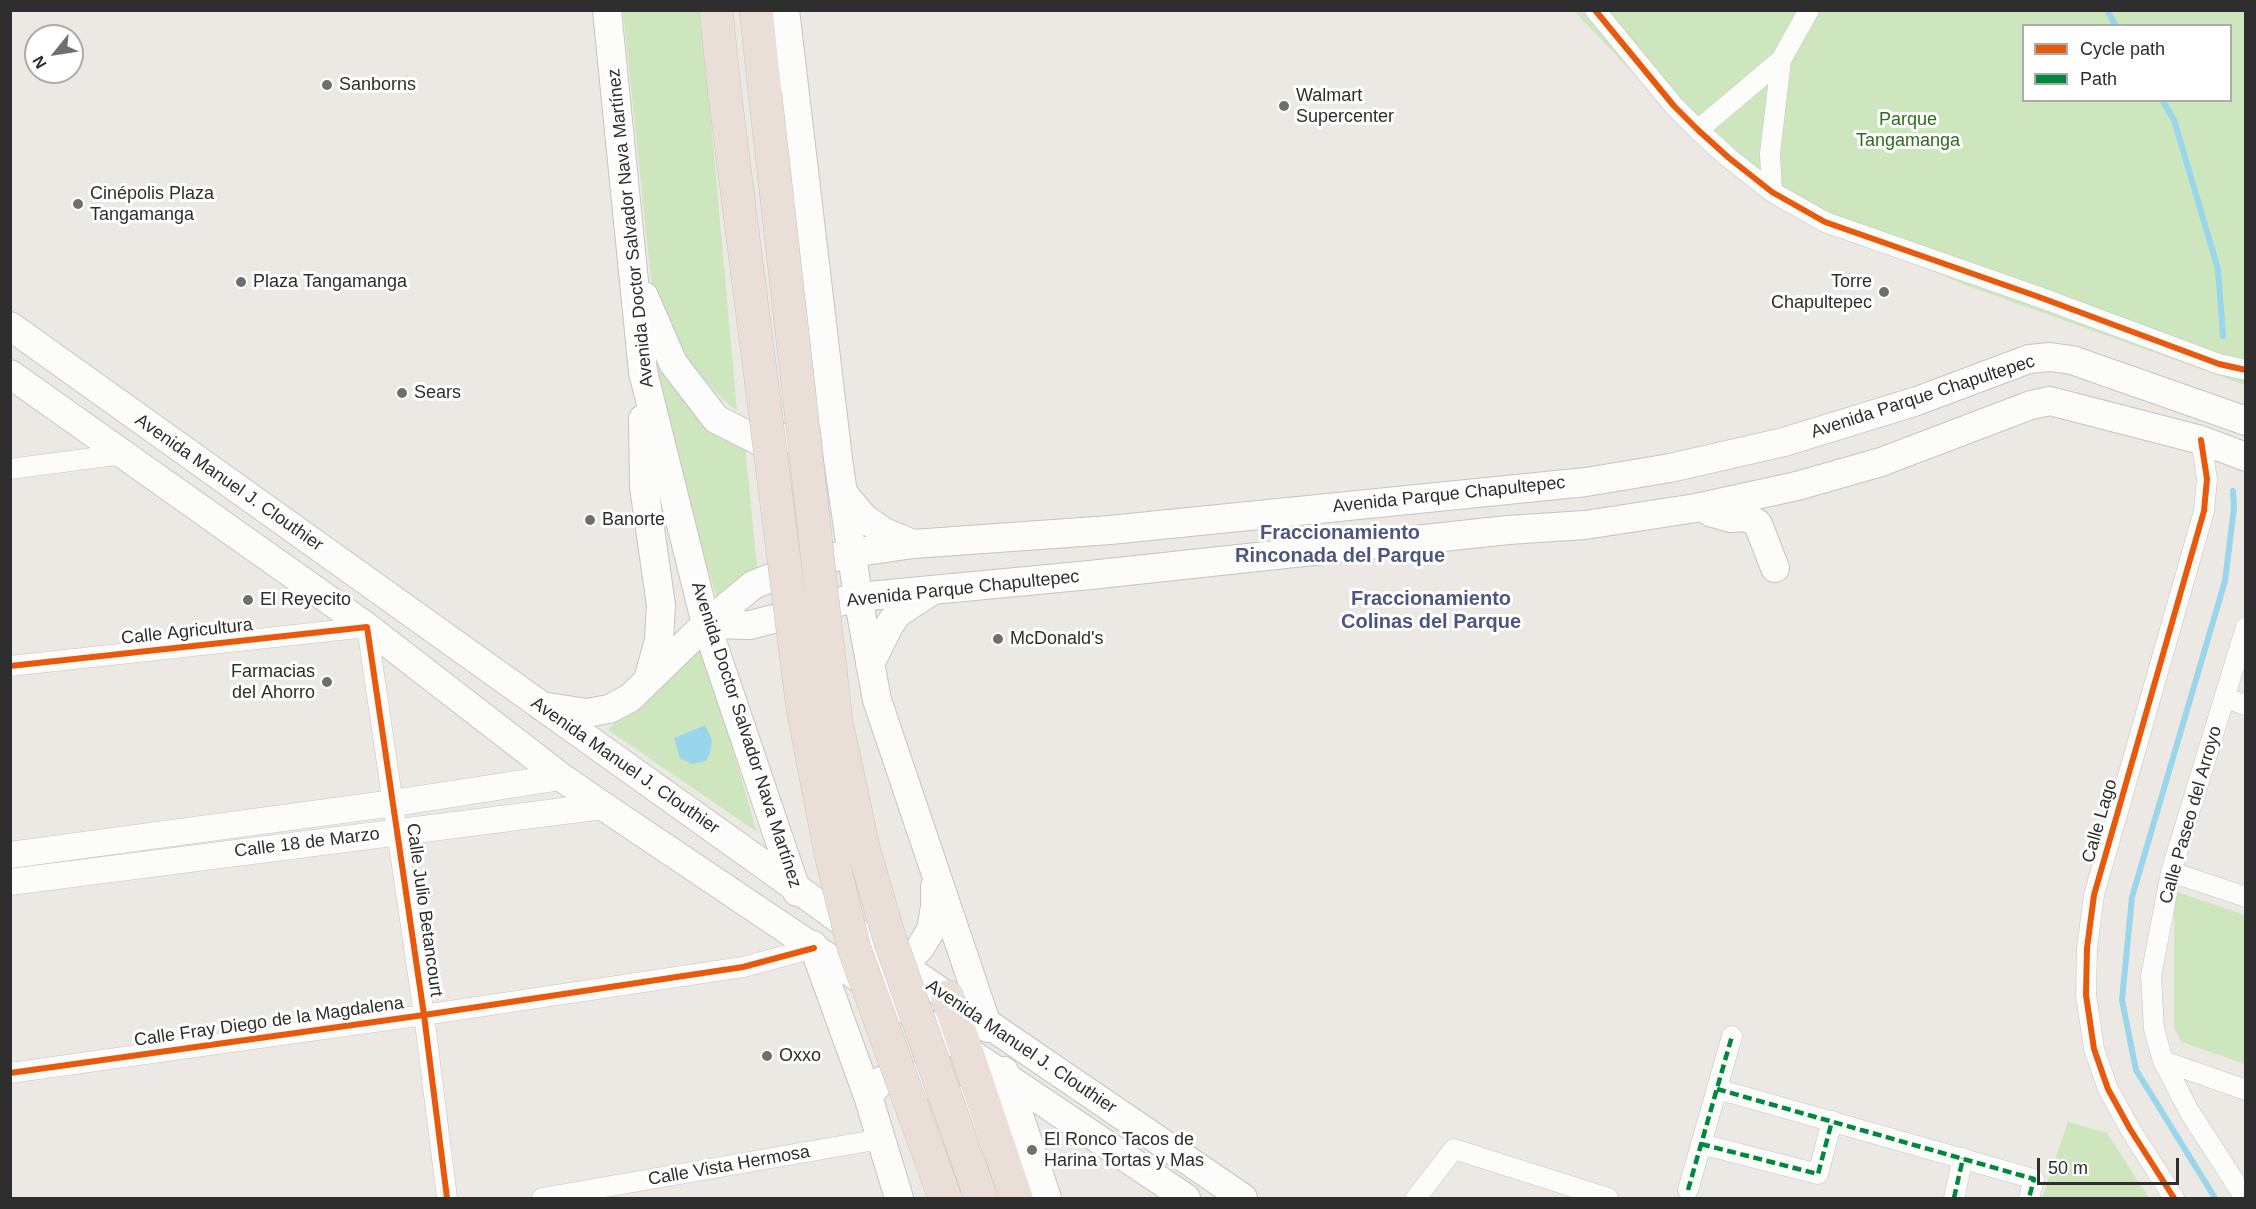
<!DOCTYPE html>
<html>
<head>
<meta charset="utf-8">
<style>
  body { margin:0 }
  #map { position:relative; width:2256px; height:1209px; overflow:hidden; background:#ece8e4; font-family:Arial,sans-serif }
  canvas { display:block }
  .frame { position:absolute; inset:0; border:12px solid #2e2e2e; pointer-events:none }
  .legend { position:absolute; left:2022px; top:24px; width:210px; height:78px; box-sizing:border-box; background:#fff; border:2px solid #ababab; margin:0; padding:8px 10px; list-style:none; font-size:18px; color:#2e2e2e }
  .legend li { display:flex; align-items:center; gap:12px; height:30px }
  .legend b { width:30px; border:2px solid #ababab }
  .north { position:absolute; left:24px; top:24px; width:60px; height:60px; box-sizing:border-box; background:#fff; border:2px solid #ababab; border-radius:50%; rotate:240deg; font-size:16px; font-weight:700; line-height:24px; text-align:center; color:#2e2e2e }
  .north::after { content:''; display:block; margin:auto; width:21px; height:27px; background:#706f6e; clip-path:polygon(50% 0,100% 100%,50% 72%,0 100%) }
  .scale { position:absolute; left:2037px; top:1158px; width:142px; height:27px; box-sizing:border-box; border:3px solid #2e2e2e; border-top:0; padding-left:8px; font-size:18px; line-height:21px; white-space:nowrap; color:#2e2e2e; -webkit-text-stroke:4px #fff; paint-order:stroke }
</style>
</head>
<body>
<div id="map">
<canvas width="2256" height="1209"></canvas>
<div class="frame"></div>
<ul class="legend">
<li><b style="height:8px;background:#e8590c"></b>Cycle path</li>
<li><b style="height:8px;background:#00873e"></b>Path</li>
</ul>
<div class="north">N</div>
<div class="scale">50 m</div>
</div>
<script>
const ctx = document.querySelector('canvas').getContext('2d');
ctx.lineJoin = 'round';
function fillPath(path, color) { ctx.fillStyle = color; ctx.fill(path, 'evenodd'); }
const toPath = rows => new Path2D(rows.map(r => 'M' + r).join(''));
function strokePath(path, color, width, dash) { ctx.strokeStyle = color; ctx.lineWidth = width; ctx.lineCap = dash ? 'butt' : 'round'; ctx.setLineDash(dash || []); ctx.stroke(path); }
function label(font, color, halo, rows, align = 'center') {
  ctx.font = font + ' Arial,sans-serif'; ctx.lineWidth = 6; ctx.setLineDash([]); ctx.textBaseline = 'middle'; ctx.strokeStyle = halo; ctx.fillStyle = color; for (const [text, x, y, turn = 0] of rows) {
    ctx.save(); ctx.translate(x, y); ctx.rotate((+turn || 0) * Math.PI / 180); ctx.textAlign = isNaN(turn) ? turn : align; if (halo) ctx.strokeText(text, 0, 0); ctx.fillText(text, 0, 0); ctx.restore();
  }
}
const green = toPath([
  [623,11,701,11,737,411,720,397,690,363,652,289],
  [1574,11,2245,11,2245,385,1965,285,1817,221,1656,97],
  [2024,26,2230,26,2230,100,2024,100],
  [653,362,703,419,745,447,758,576,718,600,681,487],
  [701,642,757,832,608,730],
  [2174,891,2245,915,2245,1064,2182,1042,2174,1028],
  [2068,1122,2107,1133,2149,1198,2042,1198]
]);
const water = toPath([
  [705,725,712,740,711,750,706,761,692,764,680,758,674,738]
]);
const stream = toPath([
  [2107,10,2116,26],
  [2162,100,2174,120,2218,269,2223,336],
  [2215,1198,2136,1070,2122,1000,2132,897,2225,581,2234,508,2233,491]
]);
const minor = toPath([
  [1595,10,1674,106,1698,130,1729,158,1772,192,1825,222,2039,297,2219,364,2246,370],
  [1698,130,1781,60,1809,10],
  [1772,192,1770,154,1781,60],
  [10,469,123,454],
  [10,666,367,627,424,1015,447,1198],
  [2225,698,2246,705],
  [2171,872,2246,897],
  [2163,1061,2246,1090],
  [10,1073,424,1015,743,967,814,948],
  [1717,1089,2034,1179,2029,1198],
  [1701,1144,1818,1174,1832,1121],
  [1688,1190,1732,1036],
  [542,1198,881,1139],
  [1416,1198,1454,1149,1608,1198],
  [1954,1198,1963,1158],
  [2174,1198,2130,1129,2108,1089,2094,1049,2086,995,2087,948,2094,895,2204,511,2207,479,2201,440],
  [2245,1198,2189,1111,2163,1061,2154,1029,2151,976,2171,872,2246,627]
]);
const tertiary = toPath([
  [10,855,394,803,561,777],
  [10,882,603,806]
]);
const secondary = toPath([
  [607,10,643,372,706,624,797,892],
  [785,10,838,459,858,597,877,700,988,1028],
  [644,296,673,363,716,419,761,442,778,442,796,434,813,410],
  [10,326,795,887,903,966,1243,1198],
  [10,374,367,627,561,777,603,806,1186,1198],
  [643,419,644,487,661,605,659,640,648,680],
  [843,493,864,518,884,532,913,544],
  [1710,512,1731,518,1747,517,1758,524,1775,568],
  [706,624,750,625,858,597,1090,575,1508,530,1585,525,1696,508,1797,486,1881,462,2031,405,2050,401,2201,440,2246,457],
  [870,664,890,624,898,613,930,592],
  [541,706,587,713,609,709,630,698,706,624,753,585,803,565,852,553,913,544,1110,530,1586,482,1670,468,1784,442,1917,401,2029,359,2050,357,2072,360,2246,421],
  [813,945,868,1096,899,1198],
  [889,976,903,966,920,948,931,930,935,907,935,887],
  [1004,1071,1047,1198],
  [868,1096,881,1081,905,1074,927,1082,959,1102,983,1129,992,1146]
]);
const motorway = toPath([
  [716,10,725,96],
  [756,10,765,93],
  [948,997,1016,1198]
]);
const motorwayBridge = toPath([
  [765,93,836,721,864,851,889,937,981,1198],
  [725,96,803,709,831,854,854,948,945,1198]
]);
const quiet = toPath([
  [1717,1089,2034,1179,2029,1198],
  [1701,1144,1818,1174,1832,1121],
  [1688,1190,1732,1036],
  [1954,1198,1963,1158]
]);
const cycleway = toPath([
  [1595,10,1674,106,1698,130,1729,158,1772,192,1825,222,2039,297,2219,364,2246,370],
  [10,666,367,627,424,1015,447,1198],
  [10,1073,424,1015,743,967,814,948],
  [2174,1198,2130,1129,2108,1089,2094,1049,2086,995,2087,948,2094,895,2204,511,2207,479,2201,440]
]);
const markers = [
  [327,85,6,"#706f6e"],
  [1284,106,6,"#706f6e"],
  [78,204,6,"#706f6e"],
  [241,282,6,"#706f6e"],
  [1884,292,6,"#706f6e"],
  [402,393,6,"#706f6e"],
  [590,520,6,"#706f6e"],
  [248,600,6,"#706f6e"],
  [998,639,6,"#706f6e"],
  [327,682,6,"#706f6e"],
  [767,1056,6,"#706f6e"],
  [1032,1150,6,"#706f6e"]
];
const poiNames = [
  ["Sanborns",339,85],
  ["Walmart",1296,96],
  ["Supercenter",1296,117],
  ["Cinépolis Plaza",90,194],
  ["Tangamanga",90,215],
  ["Plaza Tangamanga",253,282],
  ["Torre",1872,282,"right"],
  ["Chapultepec",1872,303,"right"],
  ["Sears",414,393],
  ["Banorte",602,520],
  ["El Reyecito",260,600],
  ["McDonald's",1010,639],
  ["Farmacias",315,672,"right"],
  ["del Ahorro",315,693,"right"],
  ["Oxxo",779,1056],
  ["El Ronco Tacos de",1044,1140],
  ["Harina Tortas y Mas",1044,1161]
];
const parkNames = [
  ["Parque",1908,120],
  ["Tangamanga",1908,141]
];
const streetNames = [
  ["Avenida Doctor Salvador Nava Martínez",631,228,-96],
  ["Avenida Parque Chapultepec",1923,397,-18],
  ["Avenida Manuel J. Clouthier",229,483,35],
  ["Avenida Parque Chapultepec",1449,495,-6],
  ["Avenida Parque Chapultepec",963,589,-6],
  ["Calle Agricultura",187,632,-6],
  ["Avenida Doctor Salvador Nava Martínez",746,735,72],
  ["Avenida Manuel J. Clouthier",625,766,35],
  ["Calle Paseo del Arroyo",2191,815,-74],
  ["Calle Lago",2100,821,-74],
  ["Calle 18 de Marzo",307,843,-7],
  ["Calle Julio Betancourt",424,910,82],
  ["Calle Fray Diego de la Magdalena",269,1022,-8],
  ["Avenida Manuel J. Clouthier",1021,1047,34],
  ["Calle Vista Hermosa",729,1166,-10]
];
const neighbourhoodNames = [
  ["Fraccionamiento",1340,533],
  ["Rinconada del Parque",1340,556],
  ["Fraccionamiento",1431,599],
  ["Colinas del Parque",1431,622]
];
fillPath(green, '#cee6be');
fillPath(water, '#99d6ec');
strokePath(stream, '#99d6ec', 6);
strokePath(minor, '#c5c4c5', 21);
strokePath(tertiary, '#c5c4c5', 27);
strokePath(secondary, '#c5c4c5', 30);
strokePath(motorway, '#c6c5c4', 34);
strokePath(minor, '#fcfcfb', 20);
strokePath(tertiary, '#fcfcfb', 26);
strokePath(secondary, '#fcfcfb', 28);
strokePath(motorway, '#eadfd6', 33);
strokePath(motorwayBridge, '#c6c5c4', 34, []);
strokePath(motorwayBridge, '#eadfd6', 33);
strokePath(quiet, '#00873e', 4.5, [9, 4.5]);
strokePath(cycleway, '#e8590c', 6);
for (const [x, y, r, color] of markers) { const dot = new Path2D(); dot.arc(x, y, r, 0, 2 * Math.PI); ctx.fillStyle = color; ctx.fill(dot); strokePath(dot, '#fff', 2); }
label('18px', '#2e2e2e', '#fff', poiNames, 'left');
label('18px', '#2c6e1b', '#fff', parkNames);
label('18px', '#2e2e2e', '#fff', streetNames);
label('bold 20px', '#4d5680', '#fff', neighbourhoodNames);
</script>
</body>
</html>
